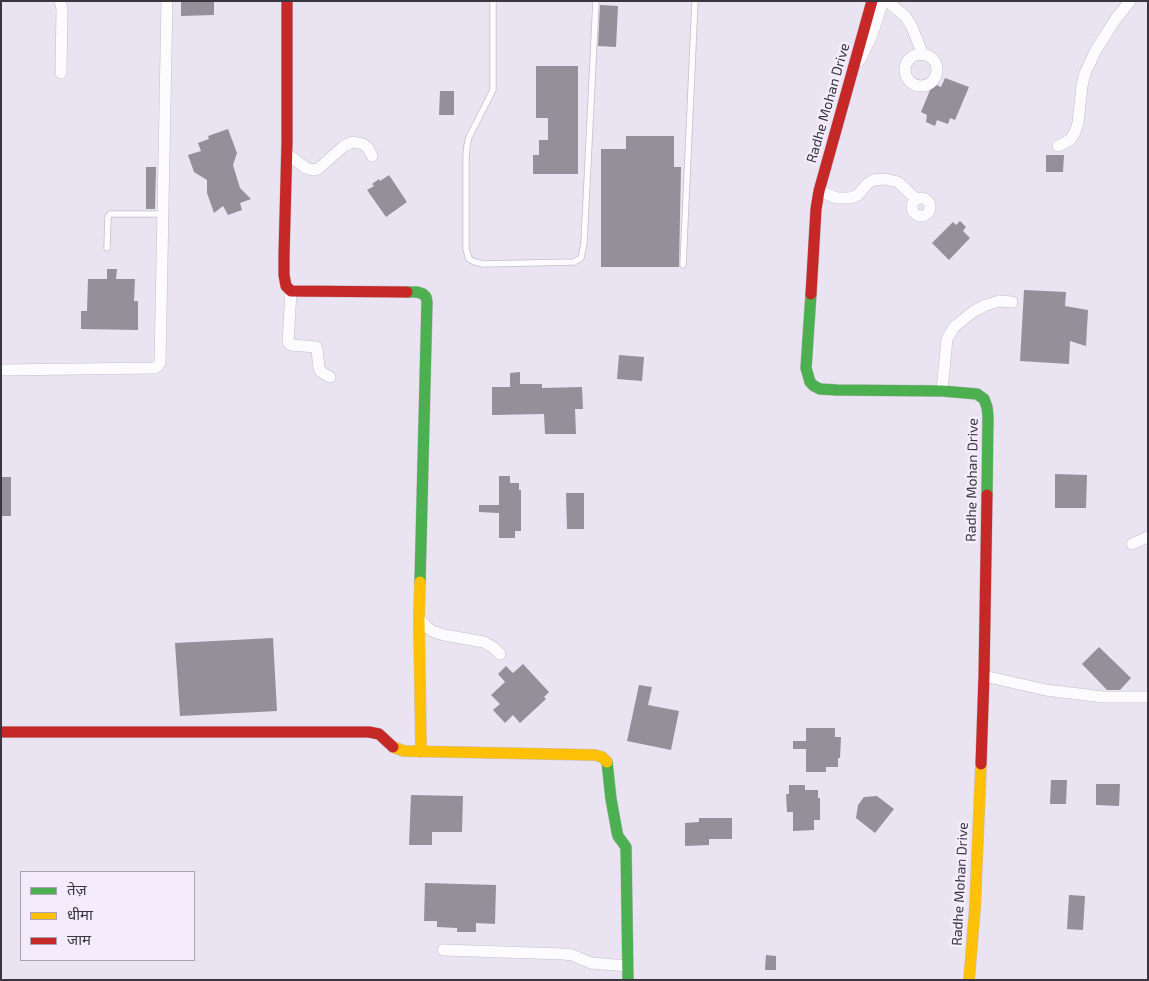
<!DOCTYPE html>
<html>
<head>
<meta charset="utf-8">
<style>
  body { margin:0 }
  #map { position:relative; width:1149px; height:981px; overflow:hidden; background:#eae3f1; font-family:"Exo 2","Noto Sans Devanagari",sans-serif }
  canvas { display:block }
  .frame { position:absolute; inset:0; border:2px solid #3a353f; pointer-events:none }
  .legend { position:absolute; left:20px; top:871px; width:175px; height:90px; box-sizing:border-box; background:#f4ecfc; border:1px solid #aaa3b0; margin:0; padding:6px 9px; list-style:none; font-size:15px; color:#3a353f }
  .legend li { display:flex; align-items:center; gap:10px; height:25px }
  .legend b { width:25px; border:1px solid #aaa3b0 }
</style>
</head>
<body>
<div id="map">
<canvas width="1149" height="981"></canvas>
<div class="frame"></div>
<ul class="legend">
<li><b style="height:6px;background:#4caf50"></b>तेज़</li>
<li><b style="height:6px;background:#ffc107"></b>धीमा</li>
<li><b style="height:6px;background:#c62828"></b>जाम</li>
</ul>
</div>
<script>
const ctx = document.querySelector('canvas').getContext('2d');
ctx.lineJoin = 'round';
function fillPath(path, color) { ctx.fillStyle = color; ctx.fill(path, 'evenodd'); }
const toPath = rows => new Path2D(rows.map(r => 'M' + r).join(''));
function strokePath(path, color, width, dash) { ctx.strokeStyle = color; ctx.lineWidth = width; ctx.lineCap = dash ? 'butt' : 'round'; ctx.setLineDash(dash || []); ctx.stroke(path); }
function label(font, color, halo, rows, align = 'center') {
  ctx.font = font + ' "Exo 2",sans-serif'; ctx.lineWidth = 5; ctx.setLineDash([]); ctx.textBaseline = 'middle'; ctx.strokeStyle = halo; ctx.fillStyle = color; for (const [text, x, y, turn = 0] of rows) {
    ctx.save(); ctx.translate(x, y); ctx.rotate((+turn || 0) * Math.PI / 180); ctx.textAlign = isNaN(turn) ? turn : align; if (halo) ctx.strokeText(text, 0, 0); ctx.fillText(text, 0, 0); ctx.restore();
  }
}
const building = toPath([
  [181,1,214,1,214,15,181,16],
  [600,5,618,6,616,47,598,46],
  [536,66,578,66,578,174,533,174,533,155,539,155,539,140,548,140,548,118,536,118],
  [945,78,969,87,955,120,950,118,948,124,937,120,935,126,926,122,927,115,921,112,933,83,941,87],
  [440,91,454,91,454,115,439,115],
  [228,129,237,153,233,165,240,188,251,199,240,203,242,210,228,215,223,206,214,213,207,193,207,180,194,172,188,155,201,151,198,143,209,139,208,136],
  [626,136,674,136,674,167,681,167,679,267,601,267,601,149,626,149],
  [1046,155,1064,155,1063,172,1046,172],
  [146,167,156,167,155,209,146,209],
  [389,175,407,202,386,217,367,190,374,186,372,184,379,179,380,181],
  [960,221,966,227,963,231,970,238,949,260,932,243,953,222,956,225],
  [107,269,117,269,116,279,135,279,134,301,138,301,138,330,81,329,81,311,87,311,88,279,107,279],
  [1024,290,1066,292,1065,306,1088,310,1086,346,1070,341,1069,364,1020,361],
  [619,355,644,357,642,381,617,379],
  [520,372,520,384,542,384,542,388,582,387,583,409,575,409,576,434,545,434,544,414,492,415,492,387,510,387,510,373],
  [1055,474,1087,475,1086,508,1055,508],
  [499,476,510,476,510,483,519,483,519,490,521,490,521,531,515,531,515,538,499,538,499,513,479,512,479,505,499,505],
  [1,477,11,477,11,516,1,516],
  [566,493,584,493,584,529,567,529],
  [273,638,277,711,180,716,175,643],
  [1099,647,1131,678,1120,690,1107,690,1082,664],
  [523,664,549,692,544,697,546,699,520,723,513,715,505,723,493,710,500,704,491,695,505,682,498,674,506,666,513,673],
  [639,685,652,687,648,705,679,711,671,750,627,741],
  [806,728,835,728,835,737,841,737,840,758,838,758,838,767,826,767,826,772,806,772,806,749,793,749,793,741,806,741],
  [1051,780,1067,780,1066,804,1050,804],
  [1096,784,1120,784,1119,806,1096,805],
  [789,785,805,785,805,790,818,790,818,798,820,798,820,820,814,820,814,830,793,831,793,812,787,812,786,794,789,794],
  [411,795,463,796,462,832,432,832,432,845,409,845],
  [877,796,894,809,875,833,856,818,858,805,864,797],
  [699,818,732,818,732,839,709,839,709,845,685,846,685,823,699,822],
  [425,883,496,885,495,924,476,923,476,932,457,932,457,928,437,927,437,921,424,921],
  [1069,895,1085,896,1083,930,1067,929],
  [766,955,776,956,776,970,765,970]
]);
const lane = toPath([
  [493,1,493,90,491,94,469,137,467,146,466,156,466,249,469,259,475,262,483,264,574,262,581,258,584,243,596,1],
  [107,248,108,217,110,214,163,214],
  [683,265,695,1]
]);
const street = toPath([
  [60,1,62,9,61,73],
  [887,1,905,16,912,27,923,55],
  '905 70a16 16 0 1 1 32 0a16 16 0 1 1-32 0Z',
  [860,60,872,35,883,1],
  [1058,146,1070,140,1075,132,1078,123,1082,86,1085,73,1096,50,1115,20,1130,1],
  [286,153,306,168,313,170,318,169,344,146,350,143,354,142,363,144,368,148,372,156],
  [819,191,837,198,850,198,858,195,867,184,873,180,885,179,898,182,916,199],
  '912 207a9 9 0 1 1 18 0a9 9 0 1 1-18 0Z',
  [291,291,288,342,291,345,316,347,317,350,319,368,321,372,330,377],
  [1,370,154,368,158,366,160,363,167,1],
  [942,391,947,339,954,327,974,311,986,305,999,301,1012,302],
  [1132,544,1148,537],
  [419,619,427,627,432,631,444,635,484,642,494,648,500,654],
  [984,676,1046,690,1087,695,1103,697,1148,697],
  [443,950,564,954,572,955,591,963,628,966]
]);
const fast = toPath([
  [407,292,417,292,423,294,426,297,427,302,420,582],
  [811,294,806,368,810,382,814,386,820,389,837,390,942,391,977,394,984,399,987,407,988,416,987,495],
  [607,762,611,799,617,832,618,836,626,847,628,980]
]);
const slow = toPath([
  [420,582,419,619,421,752],
  [393,747,404,751,595,755,602,757,607,762],
  [969,980,975,908,981,764]
]);
const jam = toPath([
  [287,1,287,142,284,255,284,275,286,286,291,291,407,292],
  [811,294,816,209,819,191,872,1],
  [1,732,369,732,379,734,393,747],
  [981,764,984,676,987,495]
]);
const streetNames = [
  ["Radhe Mohan Drive",828,103,-74],
  ["Radhe Mohan Drive",972,480,-89],
  ["Radhe Mohan Drive",960,884,-87]
];
fillPath(building, '#948f99');
strokePath(lane, '#c4bec9', 7);
strokePath(street, '#c4bec9', 12);
strokePath(fast, '#c4bec9', 12);
strokePath(slow, '#c4bec9', 12);
strokePath(jam, '#c4bec9', 12);
strokePath(lane, '#fcfbfd', 5.5);
strokePath(street, '#fcfbfd', 11);
strokePath(fast, '#4caf50', 11);
strokePath(slow, '#ffc107', 11);
strokePath(jam, '#c62828', 11);
label('14px', '#3a353f', '#f4ecfc', streetNames);
</script>
</body>
</html>
